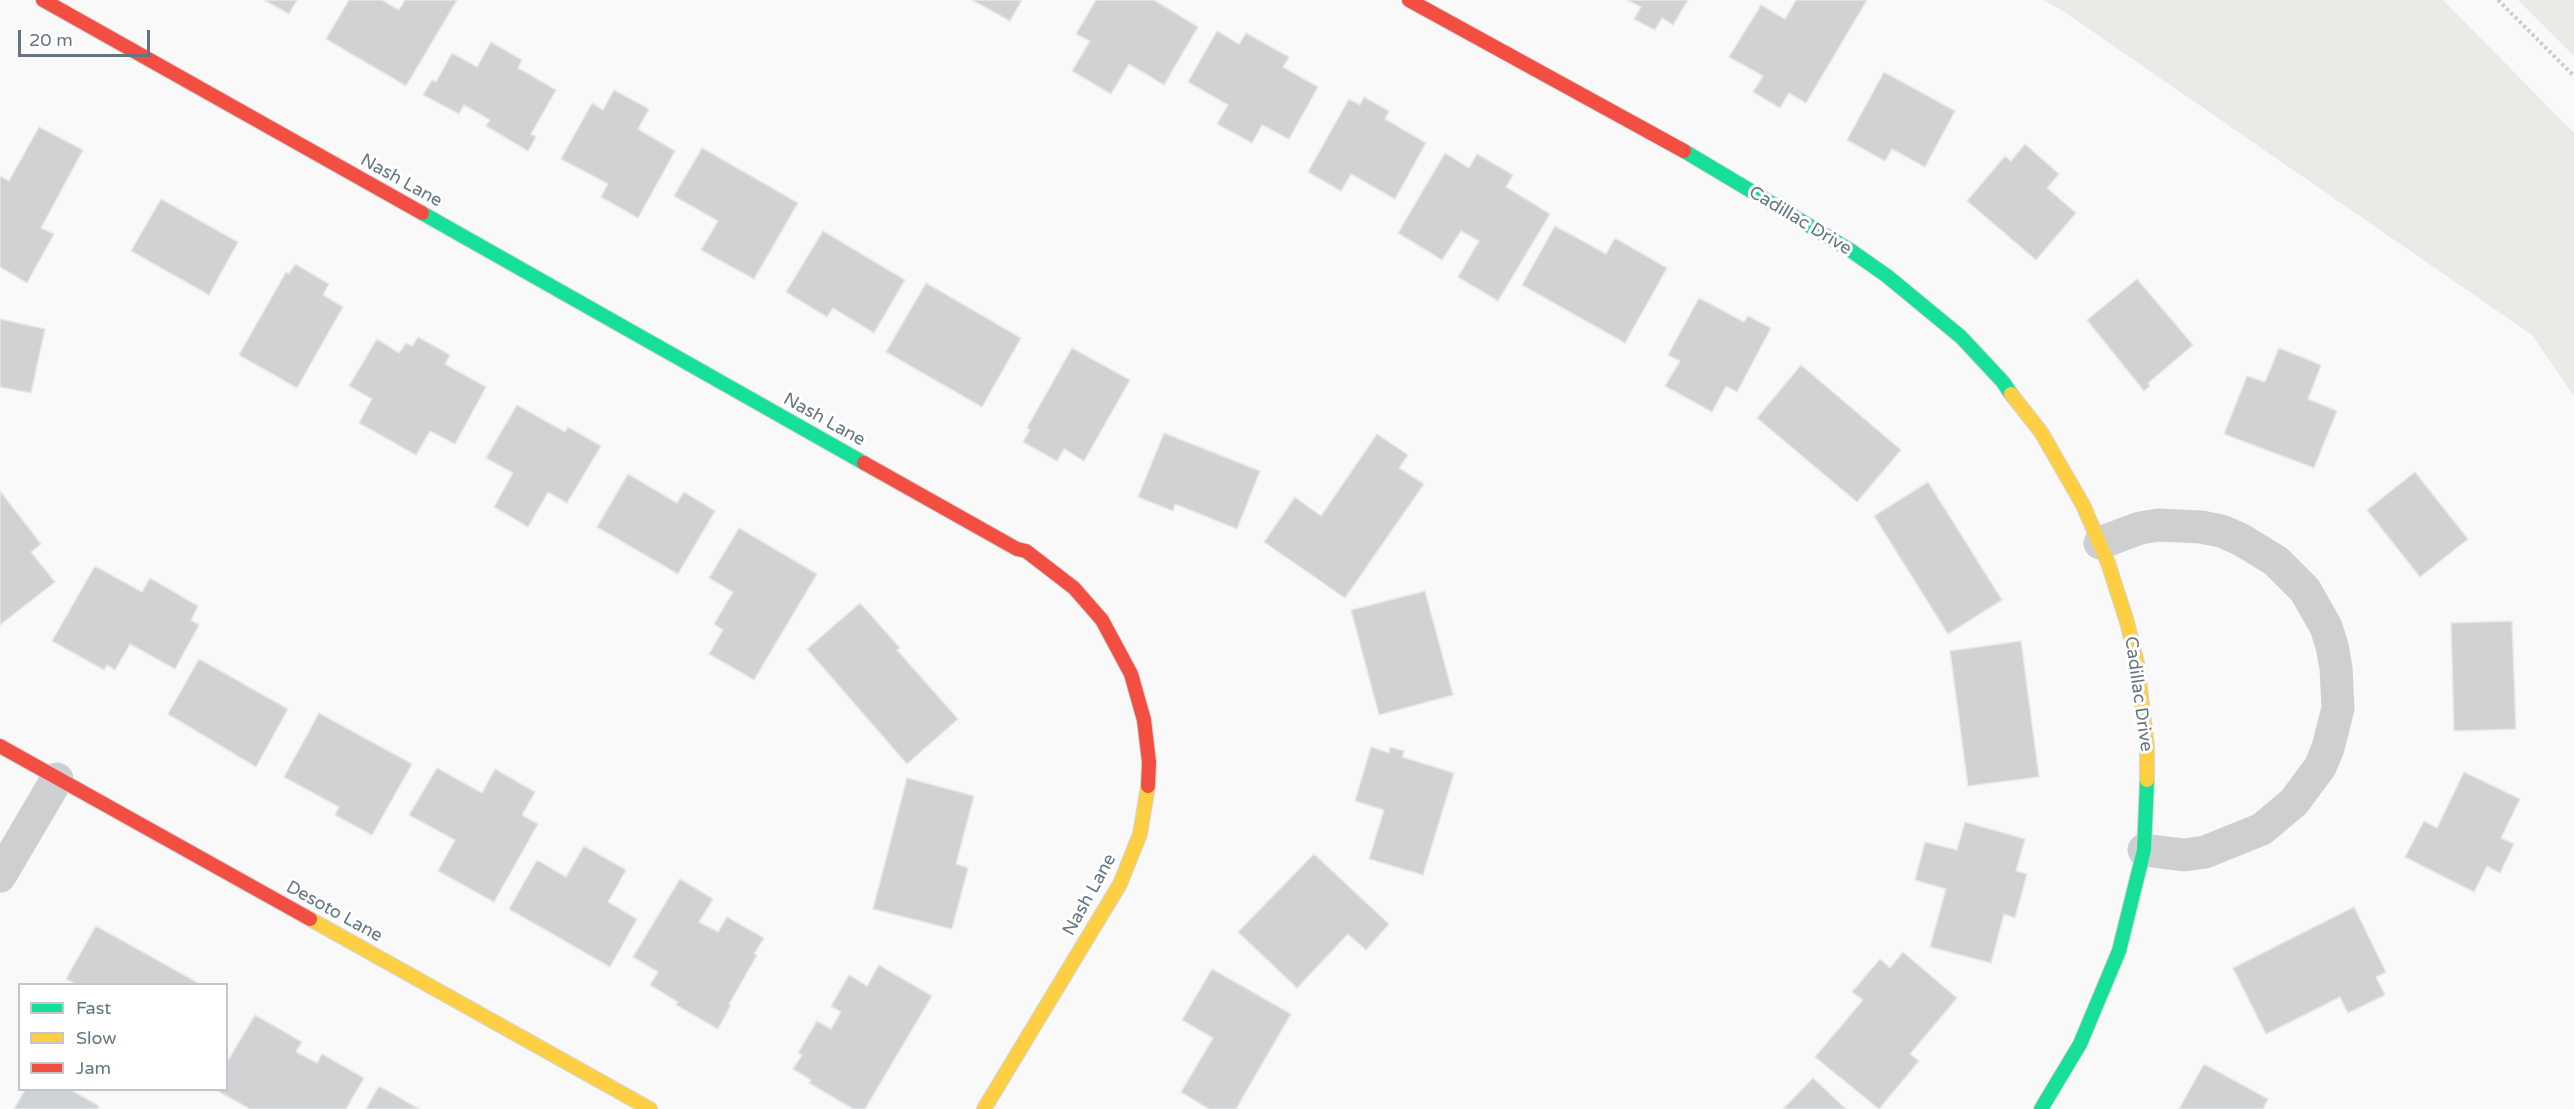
<!DOCTYPE html>
<html>
<head>
<meta charset="utf-8">
<style>
  body { margin:0 }
  #map { position:relative; width:2574px; height:1109px; overflow:hidden; background:#f9f9f9; font-family:"Varela Round",sans-serif }
  canvas { display:block }
  .legend { position:absolute; left:18px; top:983px; width:210px; height:108px; box-sizing:border-box; background:#fff; border:2px solid #c1c8cd; margin:0; padding:8px 10px; list-style:none; font-size:18px; color:#657683 }
  .legend li { display:flex; align-items:center; gap:12px; height:30px }
  .legend b { width:30px; border:2px solid #c1c8cd }
  .scale { position:absolute; left:18px; top:30px; width:132px; height:27px; box-sizing:border-box; border:3px solid #657683; border-top:0; padding-left:8px; font-size:18px; line-height:21px; white-space:nowrap; color:#657683; -webkit-text-stroke:4px #fff; paint-order:stroke }
</style>
</head>
<body>
<div id="map">
<canvas width="2574" height="1109"></canvas>
<ul class="legend">
<li><b style="height:8px;background:#16e098"></b>Fast</li>
<li><b style="height:8px;background:#ffcf43"></b>Slow</li>
<li><b style="height:8px;background:#f24e42"></b>Jam</li>
</ul>
<div class="scale">20 m</div>
</div>
<script>
const ctx = document.querySelector('canvas').getContext('2d');
ctx.lineJoin = 'round';
function fillPath(path, color) { ctx.fillStyle = color; ctx.fill(path, 'evenodd'); }
const toPath = rows => new Path2D(rows.map(r => 'M' + r).join(''));
function strokePath(path, color, width, dash) { ctx.strokeStyle = color; ctx.lineWidth = width; ctx.lineCap = dash ? 'butt' : 'round'; ctx.setLineDash(dash || []); ctx.stroke(path); }
function label(font, color, halo, rows, align = 'center') {
  ctx.font = font + ' "Varela Round",sans-serif'; ctx.lineWidth = 6; ctx.setLineDash([]); ctx.textBaseline = 'middle'; ctx.strokeStyle = halo; ctx.fillStyle = color; for (const [text, x, y, turn = 0] of rows) {
    ctx.save(); ctx.translate(x, y); ctx.rotate((+turn || 0) * Math.PI / 180); ctx.textAlign = isNaN(turn) ? turn : align; if (halo) ctx.strokeText(text, 0, 0); ctx.fillText(text, 0, 0); ctx.restore();
  }
}
const green = toPath([
  [2043,0,2443,0,2574,133,2574,396,2532,335,2063,11],
  [2518,0,2574,0,2574,56]
]);
const building = toPath([
  [264,0,297,0,289,14,264,0],
  [349,0,382,0,399,10,405,0,457,0,406,86,326,39,349,0],
  [972,0,1022,0,1010,21,972,0],
  [1096,0,1154,0,1198,27,1164,85,1129,64,1111,94,1072,71,1090,41,1076,34,1096,0],
  [1627,0,1688,0,1673,25,1662,18,1655,30,1634,19,1641,7,1627,0],
  [1796,0,1867,0,1806,103,1789,93,1780,108,1753,92,1763,76,1729,57,1761,5,1785,19,1796,0],
  [1217,31,1239,44,1246,33,1289,57,1283,67,1318,87,1289,139,1262,125,1252,143,1217,124,1228,105,1188,82,1217,31],
  [491,42,522,60,518,68,556,90,531,134,536,137,528,151,486,126,490,120,464,105,459,114,423,95,432,80,436,82,452,53,477,67,491,42],
  [1884,72,1955,111,1925,167,1892,149,1885,161,1847,140,1884,72],
  [614,90,649,109,638,129,675,151,638,218,601,197,608,184,561,159,592,103,603,110,614,90],
  [1364,97,1389,111,1385,119,1426,143,1395,199,1351,174,1341,191,1308,172,1349,99,1360,105,1364,97],
  [39,127,83,150,41,228,54,234,27,283,0,267,0,176,9,181,39,127],
  [2025,144,2059,174,2047,188,2076,213,2036,260,1967,201,2005,156,2011,161,2025,144],
  [702,148,798,203,754,279,701,250,718,221,674,196,702,148],
  [1445,153,1469,168,1477,154,1513,175,1506,187,1550,214,1498,301,1458,277,1479,241,1461,231,1442,260,1398,233,1445,153],
  [161,199,238,242,209,295,131,251,161,199],
  [1555,226,1606,254,1615,238,1667,268,1625,343,1522,285,1555,226],
  [823,231,905,280,874,333,833,308,827,317,786,292,823,231],
  [295,264,329,284,323,295,343,307,297,388,239,355,286,272,289,274,295,264],
  [2137,279,2193,345,2148,383,2150,386,2144,391,2087,320,2137,279],
  [926,283,1021,338,982,407,886,352,926,283],
  [1699,298,1744,322,1748,316,1771,328,1737,392,1726,386,1712,412,1665,386,1680,361,1668,355,1699,298],
  [0,319,45,329,31,393,0,387,0,319],
  [418,337,450,355,445,364,486,387,455,444,430,431,416,455,359,423,372,399,349,386,377,339,399,353,406,343,412,346,418,337],
  [1072,348,1130,380,1084,461,1064,449,1057,461,1023,442,1030,430,1027,428,1072,348],
  [2279,348,2321,365,2308,399,2337,411,2314,468,2224,434,2247,376,2265,382,2279,348],
  [1801,365,1901,450,1857,502,1757,418,1801,365],
  [517,405,565,432,568,427,601,446,567,503,548,492,528,527,494,507,513,473,486,458,517,405],
  [1164,433,1260,471,1237,529,1175,504,1173,511,1138,497,1164,433],
  [1377,434,1408,455,1399,468,1424,484,1345,598,1264,542,1295,497,1321,516,1377,434],
  [2415,472,2468,539,2420,577,2367,510,2415,472],
  [628,474,677,503,684,492,715,511,678,574,597,527,628,474],
  [1928,482,2002,600,1948,634,1874,516,1928,482],
  [0,491,41,544,31,552,55,582,0,625,0,491],
  [739,528,817,574,754,680,709,654,723,630,714,624,733,592,709,578,739,528],
  [95,566,142,592,150,578,198,606,191,620,199,625,175,669,130,644,115,670,107,665,104,670,52,641,95,566],
  [1425,591,1453,695,1379,715,1351,610,1425,591],
  [860,603,900,648,897,650,958,719,907,764,807,649,860,603],
  [2512,621,2516,729,2454,731,2451,623,2512,621],
  [2021,641,2039,777,1968,786,1950,651,2021,641],
  [199,659,288,709,256,767,168,714,199,659],
  [319,713,412,764,372,835,335,815,339,807,284,777,319,713],
  [1371,747,1389,753,1390,747,1404,751,1402,757,1454,773,1423,875,1369,859,1384,810,1355,801,1371,747],
  [437,768,482,793,495,769,535,792,522,815,538,824,494,902,438,871,455,840,409,815,437,768],
  [2464,772,2520,799,2501,838,2514,844,2500,873,2487,866,2474,892,2405,857,2424,821,2437,828,2464,772],
  [907,778,974,796,956,864,968,868,952,929,873,909,907,778],
  [1965,822,2025,839,2016,871,2027,874,2015,918,2004,914,1991,963,1930,947,1946,889,1915,880,1925,842,1957,850,1965,822],
  [584,846,626,870,608,902,637,919,610,967,509,909,537,860,566,877,584,846],
  [1314,854,1389,924,1366,950,1348,934,1297,988,1238,932,1314,854],
  [680,879,713,899,699,922,718,932,727,917,764,938,754,954,757,955,729,1004,731,1005,718,1029,676,1005,678,1002,650,985,658,972,633,957,680,879],
  [2354,907,2386,972,2376,977,2385,995,2348,1013,2340,997,2266,1034,2233,968,2354,907],
  [96,926,200,984,76,984,66,979,96,926],
  [1903,952,1957,998,1910,1054,1919,1061,1879,1109,1815,1057,1863,1000,1852,992,1880,959,1890,968,1903,952],
  [879,965,932,996,865,1109,853,1109,809,1083,811,1080,793,1069,802,1055,798,1053,817,1021,831,1029,841,1012,831,1006,849,975,867,986,879,965],
  [1212,969,1291,1014,1236,1109,1209,1109,1181,1092,1213,1038,1182,1020,1212,969],
  [255,1015,302,1042,296,1052,317,1063,322,1054,364,1078,346,1109,250,1109,216,1090,226,1090,226,1064,255,1015],
  [2204,1064,2268,1099,2263,1109,2179,1109,2204,1064],
  [1813,1078,1846,1109,1783,1109,1813,1078],
  [379,1086,419,1109,366,1109,379,1086],
  [25,1090,71,1090,99,1106,97,1109,14,1109,25,1090]
]);
const path = toPath([
  [2498,0,2574,76]
]);
const street = toPath([
  [2100,543,2140,528,2159,525,2201,527,2221,531,2240,539,2276,561,2305,590,2326,627,2332,646,2336,668,2338,708,2328,748,2320,767,2294,802,2262,829,2205,852,2184,855,2144,850],
  [0,876,57,779]
]);
const fast = toPath([
  [1684,151,1850,250,1887,276,1961,337,2003,382,2011,394],
  [422,213,864,463],
  [2041,1109,2080,1044,2119,951,2144,850,2147,780]
]);
const slow = toPath([
  [2011,394,2041,432,2083,505,2108,563,2127,622,2137,663,2147,746,2147,780],
  [310,919,650,1109],
  [984,1109,1120,884,1140,834,1148,786]
]);
const jam = toPath([
  [43,0,422,213],
  [1409,0,1684,151],
  [864,463,1017,549,1026,551,1074,588,1102,620,1131,674,1144,720,1149,762,1148,786],
  [0,746,310,919]
]);
const streetNames = [
  ["Nash Lane",401,181,29],
  ["Cadillac Drive",1800,221,31],
  ["Nash Lane",824,420,29],
  ["Cadillac Drive",2138,694,82],
  ["Nash Lane",1090,895,-61],
  ["Desoto Lane",334,912,29]
];
fillPath(green, '#e8ebe6');
fillPath(building, '#d0d2d3');
strokePath(building, '#e8e8e8', 1.5);
strokePath(fast, '#d5d6d7', 16);
strokePath(slow, '#d5d6d7', 16);
strokePath(jam, '#d5d6d7', 16);
strokePath(path, '#cbcccd', 4, [3, 3]);
strokePath(street, '#cecfd0', 33);
strokePath(fast, '#16e098', 14);
strokePath(slow, '#ffcf43', 14);
strokePath(jam, '#f24e42', 14);
label('18px', '#657683', '#fff', streetNames);
</script>
</body>
</html>
